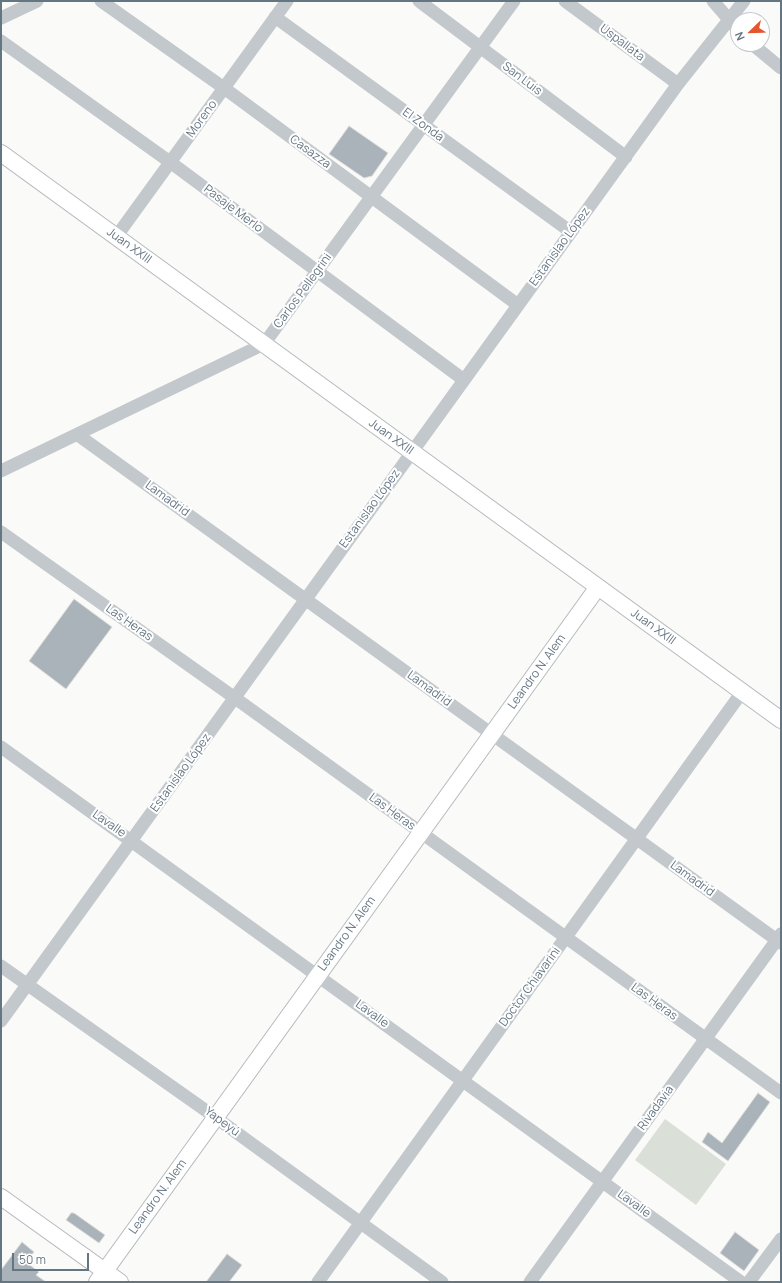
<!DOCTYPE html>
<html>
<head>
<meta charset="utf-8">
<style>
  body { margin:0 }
  #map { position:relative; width:782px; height:1283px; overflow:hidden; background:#fafaf8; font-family:Manrope,sans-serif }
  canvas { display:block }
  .frame { position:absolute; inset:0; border:2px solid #657683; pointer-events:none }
  .north { position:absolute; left:730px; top:12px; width:40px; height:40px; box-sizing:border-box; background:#fff; border:1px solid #c1c8cd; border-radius:50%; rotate:247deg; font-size:11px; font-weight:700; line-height:16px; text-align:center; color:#657683 }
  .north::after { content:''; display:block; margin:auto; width:14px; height:18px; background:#e4572e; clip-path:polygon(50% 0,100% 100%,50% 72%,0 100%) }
  .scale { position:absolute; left:12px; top:1253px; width:77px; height:18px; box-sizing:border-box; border:2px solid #657683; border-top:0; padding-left:5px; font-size:12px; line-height:14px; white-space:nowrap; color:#657683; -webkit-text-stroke:3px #fff; paint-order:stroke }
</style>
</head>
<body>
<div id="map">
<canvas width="782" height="1283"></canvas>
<div class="frame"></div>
<div class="north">N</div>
<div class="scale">50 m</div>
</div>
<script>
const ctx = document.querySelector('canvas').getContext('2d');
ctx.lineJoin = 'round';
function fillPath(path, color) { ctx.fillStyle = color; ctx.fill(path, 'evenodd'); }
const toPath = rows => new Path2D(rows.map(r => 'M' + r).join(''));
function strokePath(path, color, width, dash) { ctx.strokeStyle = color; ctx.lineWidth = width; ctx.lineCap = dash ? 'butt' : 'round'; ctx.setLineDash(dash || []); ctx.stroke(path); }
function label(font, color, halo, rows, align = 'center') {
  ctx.font = font + ' Manrope,sans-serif'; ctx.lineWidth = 4; ctx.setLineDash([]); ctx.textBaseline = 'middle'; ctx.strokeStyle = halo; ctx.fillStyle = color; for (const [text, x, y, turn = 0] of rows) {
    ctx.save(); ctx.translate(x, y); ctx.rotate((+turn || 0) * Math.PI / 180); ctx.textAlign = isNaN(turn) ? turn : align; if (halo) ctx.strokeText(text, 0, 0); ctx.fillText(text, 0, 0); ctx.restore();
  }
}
const green = toPath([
  [665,1119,726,1164,696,1205,635,1160]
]);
const building = toPath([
  [349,126,388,153,372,176,364,178,329,154,349,126],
  [74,599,112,627,66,689,29,661,74,599],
  [758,1093,770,1102,728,1161,702,1142,708,1132,722,1143,758,1093],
  [71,1213,74,1213,105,1235,99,1243,66,1220,71,1213],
  [735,1232,759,1250,744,1271,720,1253,735,1232],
  [22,1242,34,1252,26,1262,39,1272,36,1275,46,1282,1,1282,1,1270,22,1242],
  [227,1254,242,1265,229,1282,206,1282,227,1254]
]);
const minor = toPath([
  [101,1,224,88,518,305],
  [419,1,626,157],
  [565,1,678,84],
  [713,1,738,30],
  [275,17,571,232],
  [1,18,37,1],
  [1,41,170,162,464,380],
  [752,44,781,68],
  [116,237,287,1],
  [78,435,781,943],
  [1,471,264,344,514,1],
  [1,532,235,698,781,1093],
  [1,747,741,1282],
  [1,966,215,1117,442,1282],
  [1,1021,678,84,744,1],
  [318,1282,742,692],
  [530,1282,781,934],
  [749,1282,781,1239]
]);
const major = toPath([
  [1,153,781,720],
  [1,1197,120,1282],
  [97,1282,598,587]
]);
const streetNames = [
  ["Uspallata",622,43,37],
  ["San Luis",522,79,37],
  ["Moreno",202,119,-54],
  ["El Zonda",423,125,36],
  ["Casazza",310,152,36],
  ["Pasaje Merlo",233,209,37],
  ["Juan XXIII",129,246,36],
  ["Estanislao López",560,247,-54],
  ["Carlos Pellegrini",303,291,-54],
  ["Juan XXIII",391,437,36],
  ["Lamadrid",167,499,36],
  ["Estanislao López",370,509,-54],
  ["Las Heras",129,623,35],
  ["Juan XXIII",653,627,36],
  ["Leandro N. Alem",537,672,-54],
  ["Lamadrid",429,689,36],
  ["Estanislao López",181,773,-54],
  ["Las Heras",392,812,36],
  ["Lavalle",109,824,35],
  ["Lamadrid",692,879,36],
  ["Leandro N. Alem",347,934,-54],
  ["Doctor Chiavarini",530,987,-54],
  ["Las Heras",654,1002,36],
  ["Lavalle",372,1014,36],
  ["Rivadavia",656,1108,-54],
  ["Yapeyú",222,1122,36],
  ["Leandro N. Alem",158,1197,-54],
  ["Lavalle",634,1204,36]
];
fillPath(green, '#dadfd7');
fillPath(building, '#aab3b9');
strokePath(building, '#dcdcda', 1);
strokePath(major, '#b5babe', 18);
strokePath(minor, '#c3c8cc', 13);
strokePath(major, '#fff', 16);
label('12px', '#657683', '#fff', streetNames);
</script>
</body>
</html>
